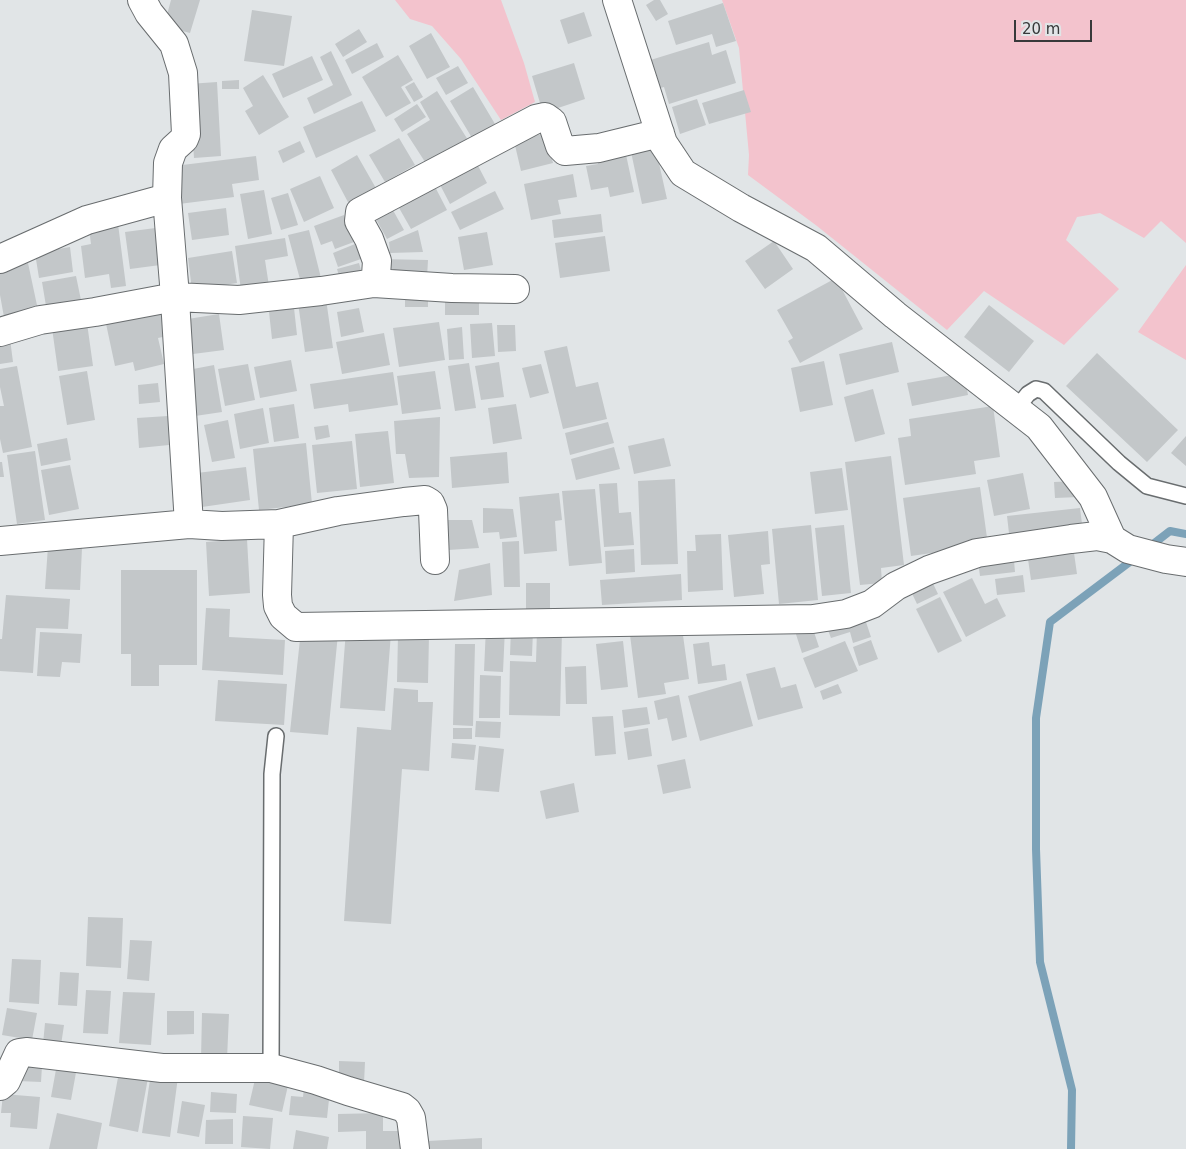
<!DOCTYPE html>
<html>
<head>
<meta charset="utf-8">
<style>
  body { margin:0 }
  #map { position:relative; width:1186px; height:1149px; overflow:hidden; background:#e1e5e7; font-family:"DejaVu Sans",sans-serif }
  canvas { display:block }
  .scale { position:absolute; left:1014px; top:20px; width:78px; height:22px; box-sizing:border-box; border:2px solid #37393a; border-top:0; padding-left:6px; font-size:15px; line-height:18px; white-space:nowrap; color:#37393a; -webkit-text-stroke:4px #e1e5e7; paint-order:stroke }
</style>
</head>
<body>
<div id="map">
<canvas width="1186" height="1149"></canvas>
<div class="scale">20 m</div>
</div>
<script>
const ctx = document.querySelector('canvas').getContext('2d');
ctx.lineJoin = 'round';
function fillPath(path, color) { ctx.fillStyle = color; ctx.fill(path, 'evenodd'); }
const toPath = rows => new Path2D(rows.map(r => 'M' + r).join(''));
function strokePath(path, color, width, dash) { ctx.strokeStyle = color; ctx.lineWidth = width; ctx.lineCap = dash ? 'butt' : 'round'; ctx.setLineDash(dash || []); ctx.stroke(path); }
const green = toPath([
  [395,0,501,0,524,63,535,102,501,120,461,59,432,26,410,19],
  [722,0,1186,0,1186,243,1161,221,1144,238,1100,213,1077,217,1066,240,1119,289,1064,345,984,291,947,330,817,226,748,175,749,155,739,48],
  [1186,265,1186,360,1138,332]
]);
const stream = toPath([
  [1148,548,1170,531,1186,534],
  [1071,1149,1072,1090,1040,962,1036,849,1036,718,1050,622,1135,558]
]);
const building = toPath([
  [171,0,200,0,190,33,164,26],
  [654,0,660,0,668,14,656,21,646,5],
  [723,3,736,41,716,47,712,34,676,45,668,21],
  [252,10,292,16,284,66,244,61],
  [584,12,592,36,568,44,560,20],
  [359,29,367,42,343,57,335,44],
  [431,33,450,67,427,79,409,46],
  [709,42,712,55,726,50,736,83,669,104,664,87,653,90,644,62],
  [377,43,384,57,352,74,345,60],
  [331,51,352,95,314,114,307,98,333,85,320,57],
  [398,55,413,80,401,87,411,103,386,117,362,77],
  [312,56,323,80,283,98,272,74],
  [574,63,585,99,543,113,532,76],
  [458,66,468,83,446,95,436,78],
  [263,75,289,117,259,135,245,111,253,106,243,88],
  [239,80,239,89,222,89,222,81],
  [217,82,221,156,194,158,189,84],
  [414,82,423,97,414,102,405,87],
  [473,87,495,124,472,138,450,101],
  [744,90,751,112,709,124,702,103],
  [437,91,468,140,427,165,407,134,430,120,420,102],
  [697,99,706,125,680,134,672,107],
  [362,101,376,131,316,158,303,127],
  [417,104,426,117,402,132,394,119],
  [546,133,553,163,521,171,514,141],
  [399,138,415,165,385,182,369,155],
  [300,141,305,152,283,163,278,151],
  [654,141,667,199,642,204,630,147],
  [625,150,634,192,610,197,608,187,591,190,586,166,598,164,597,156],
  [357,155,377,190,350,206,331,170],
  [256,156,259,180,232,184,234,197,179,204,174,166],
  [474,158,487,183,450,204,437,179],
  [573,174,577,197,558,200,561,214,531,220,524,184],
  [320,176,334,208,304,222,290,189],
  [431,179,447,210,411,229,394,199],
  [264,190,272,234,248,239,240,194],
  [495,191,504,209,460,230,451,212],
  [288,193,298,225,281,230,271,198],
  [389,203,404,230,387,239,372,212],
  [226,208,229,235,192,240,188,213],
  [601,214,603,232,554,238,552,220],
  [344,215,354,242,335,249,332,241,321,245,314,226],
  [118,224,126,286,111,288,109,274,85,278,81,246,91,244,89,228],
  [163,227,168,264,130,269,125,232],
  [309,230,321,278,301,283,288,235],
  [418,230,423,252,390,253,389,242],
  [487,232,493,265,464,270,458,237],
  [605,236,610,271,560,278,555,243],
  [285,238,288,256,265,260,269,286,241,290,235,246],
  [774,241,793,269,765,289,745,261],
  [355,244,361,259,338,267,333,253],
  [70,247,73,272,39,278,35,253],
  [232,251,237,283,192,290,188,258],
  [378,259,428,260,427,278,377,276],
  [28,263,38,310,4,317,0,295,0,269],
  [359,263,363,277,341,283,337,269],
  [76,276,82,305,47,312,42,282],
  [836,278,863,329,800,363,788,341,793,338,777,310],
  [405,289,428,290,428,307,405,307],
  [445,290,479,290,479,315,445,315],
  [326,299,333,348,305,352,298,303],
  [165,305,172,335,158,338,164,364,135,371,133,362,115,366,105,319],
  [989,305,1034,341,1009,372,964,337],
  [294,308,297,335,272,339,269,312],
  [359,308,364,332,341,337,337,312],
  [219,314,224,350,193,354,188,319],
  [439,322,445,360,399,367,393,328],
  [87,323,93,366,58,371,52,328],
  [492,323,495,356,472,358,470,324],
  [497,325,515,325,516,351,498,352],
  [462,327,464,359,449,360,447,329],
  [384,333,390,365,342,374,336,342],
  [10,339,13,362,0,364,0,341],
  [892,342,899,372,846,385,839,354],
  [567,346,576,387,598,382,607,419,563,429,544,351],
  [1097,353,1178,430,1147,462,1066,386],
  [291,360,297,391,260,398,254,367],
  [824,361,833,405,800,412,791,368],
  [499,362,504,397,481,400,475,366],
  [469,363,476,408,455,411,448,366],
  [248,364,255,400,225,406,218,369],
  [541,364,549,393,530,398,522,368],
  [214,365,222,412,195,416,188,370],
  [17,366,32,447,3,453,0,439,0,406,4,406,0,387,0,369],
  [87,371,95,420,67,425,59,376],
  [435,371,441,409,402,414,397,376],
  [393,372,398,405,349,412,348,404,314,409,310,384],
  [964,373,968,395,912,406,907,383],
  [158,383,160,402,139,404,138,385],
  [873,389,885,434,855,442,844,397],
  [294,404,299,438,274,442,269,408],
  [516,404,522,439,493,444,488,408],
  [993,406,1000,457,974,461,976,474,905,485,898,438,911,436,909,419],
  [263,408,269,443,240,449,234,414],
  [168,416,169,445,139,448,137,418],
  [440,417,439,477,409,478,405,454,396,454,394,421],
  [228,420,235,458,212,462,204,425],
  [608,422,614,443,570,455,565,433],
  [328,425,330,437,316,440,314,427],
  [388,431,394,483,360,487,355,434],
  [1186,436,1186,466,1171,453],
  [67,438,71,460,41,466,37,444],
  [664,438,671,466,634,474,628,446],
  [352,441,357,489,317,493,312,445],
  [306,443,312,504,259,510,253,449],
  [614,447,620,469,576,480,571,459],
  [35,451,45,520,17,524,7,455],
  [507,452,509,483,452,488,450,457],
  [891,456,904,565,881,568,882,583,860,585,845,462],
  [0,462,2,462,4,477,0,477],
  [70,465,79,509,49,515,41,470],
  [246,467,250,500,202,507,197,473],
  [842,468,848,510,815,514,810,472],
  [1023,473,1030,509,994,516,987,480],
  [675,479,678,564,641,565,638,481],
  [1078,481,1079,497,1055,498,1054,482],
  [617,483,619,513,631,512,634,545,604,547,599,484],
  [980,487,988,545,911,556,903,498],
  [595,489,602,563,569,566,562,491],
  [559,493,562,520,555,521,557,551,524,554,519,497],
  [483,508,513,509,517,537,500,539,499,532,483,533],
  [1080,508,1083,532,1010,542,1007,516],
  [448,520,472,520,479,548,448,550],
  [811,525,818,600,779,604,772,529],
  [844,525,851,593,822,596,815,528],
  [768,531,770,564,761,565,764,594,734,597,728,535],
  [721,534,723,590,688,592,687,551,696,551,695,535],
  [247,539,250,593,209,596,206,542],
  [519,541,520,587,504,587,502,542],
  [48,546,82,548,80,590,45,589],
  [1073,546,1077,574,1031,580,1027,552],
  [634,549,635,572,606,574,605,551],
  [1013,549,1015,572,980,576,977,554],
  [490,563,492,595,454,601,459,570],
  [121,570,197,570,197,665,159,665,159,686,131,686,131,654,121,654],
  [681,574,682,600,602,605,600,580],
  [929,575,938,594,917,604,908,585],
  [1023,575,1025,592,997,595,995,579],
  [972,578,985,604,997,598,1006,616,966,637,943,592],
  [526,583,550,583,550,609,526,609],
  [6,595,70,599,68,629,36,628,33,673,0,671,0,639,2,639],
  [940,597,962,641,938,653,916,609],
  [206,608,230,609,229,637,285,640,283,675,202,670],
  [863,613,871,637,853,643,850,632,831,638,826,625],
  [811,623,819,647,802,653,794,628],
  [486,627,505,628,503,672,484,671],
  [682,628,689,679,664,683,666,694,638,698,630,635],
  [511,629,533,630,532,656,510,655],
  [301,630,338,634,328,735,290,732],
  [346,630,391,633,385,711,340,708],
  [537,630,562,630,560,716,509,715,510,661,536,662],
  [40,632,82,634,80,663,62,662,60,677,37,676],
  [398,635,429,635,428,683,397,682],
  [871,640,878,659,859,666,853,647],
  [623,641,628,687,601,690,596,644],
  [845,641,858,671,815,688,803,658],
  [709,642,712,666,725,664,727,680,698,684,693,644],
  [455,644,475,644,473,726,453,725],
  [586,666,587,704,566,704,565,667],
  [775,667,781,688,796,684,803,708,758,720,746,674],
  [480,675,501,676,500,718,479,718],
  [218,680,287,684,284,725,215,721],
  [741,681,753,726,700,741,688,696],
  [838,684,842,693,823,700,820,691],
  [394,688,418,690,418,702,433,702,429,771,402,769,391,924,344,921,357,727,391,730],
  [679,695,687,737,672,741,667,718,658,720,654,701],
  [647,707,650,724,624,728,622,710],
  [613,716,616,754,595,756,592,717],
  [476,721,501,722,500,738,475,737],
  [453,728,472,728,472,739,453,739],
  [648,728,652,756,628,760,624,732],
  [452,743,476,745,474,760,451,758],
  [479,746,504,749,499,792,475,790],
  [685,759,691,788,663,794,657,765],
  [574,783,579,812,546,819,540,791],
  [88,917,123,918,121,968,86,966],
  [130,940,152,941,149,981,127,979],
  [12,959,41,960,39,1004,9,1002],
  [60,972,79,973,77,1006,58,1005],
  [86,990,111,991,108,1034,83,1033],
  [123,992,155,993,151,1045,119,1043],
  [7,1008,37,1013,32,1040,2,1035],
  [167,1011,194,1011,194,1034,167,1035],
  [202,1013,229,1014,227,1059,201,1059],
  [45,1023,64,1025,61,1045,43,1044],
  [339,1061,365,1062,364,1083,339,1082],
  [57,1064,77,1067,71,1100,51,1097],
  [19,1065,42,1066,41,1082,18,1081],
  [119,1072,148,1078,138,1132,109,1126],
  [151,1073,178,1077,170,1137,142,1133],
  [256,1075,289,1081,282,1112,249,1105],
  [304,1088,330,1090,327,1118,289,1115,291,1096,303,1097],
  [211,1092,237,1094,236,1113,210,1112],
  [3,1094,40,1097,37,1129,10,1127,11,1113,1,1113],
  [182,1101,205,1105,199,1137,177,1133],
  [57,1113,102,1123,97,1149,49,1149],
  [383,1113,383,1131,406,1131,406,1149,366,1149,366,1131,338,1132,338,1114],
  [243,1116,273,1118,270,1149,241,1147],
  [233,1119,233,1144,205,1144,206,1120],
  [296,1130,329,1137,327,1149,293,1149],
  [482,1138,482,1149,429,1149,428,1141]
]);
const service = toPath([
  [1016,409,1028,394,1036,389,1044,391,1119,463,1147,486,1186,496],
  [271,1068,272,774,276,736]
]);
const minor = toPath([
  [142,0,149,13,174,44,183,73,186,134,184,139,173,149,168,163,167,198,174,284,189,524],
  [617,0,663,143,683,173,741,208,816,248,895,315,1039,427,1093,497,1112,539],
  [0,259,87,220,167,198],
  [374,283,376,275,377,261,369,239,359,221,360,212,536,119,545,117,552,122,560,146,565,151,599,148,660,133],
  [0,332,40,320,95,312,175,297,239,300,321,291,374,283,452,288,515,289],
  [279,524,338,511,404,502,425,500,430,503,433,510,435,560],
  [0,541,189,524,222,526,279,524,277,595,278,606,283,616,296,627,813,619,846,614,872,604,896,586,929,570,977,553,1071,539,1097,536,1112,539,1128,549,1166,559,1186,562],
  [0,1086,6,1081,19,1053,26,1052,162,1068,271,1068,316,1080,348,1091,402,1107,407,1111,411,1118,415,1149]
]);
fillPath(green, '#f3c3cd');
strokePath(stream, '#7ca2b8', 8);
fillPath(building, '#c3c7c9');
strokePath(service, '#696d6f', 18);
strokePath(minor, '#696d6f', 30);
strokePath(service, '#fff', 15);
strokePath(minor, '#fff', 28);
</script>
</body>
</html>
